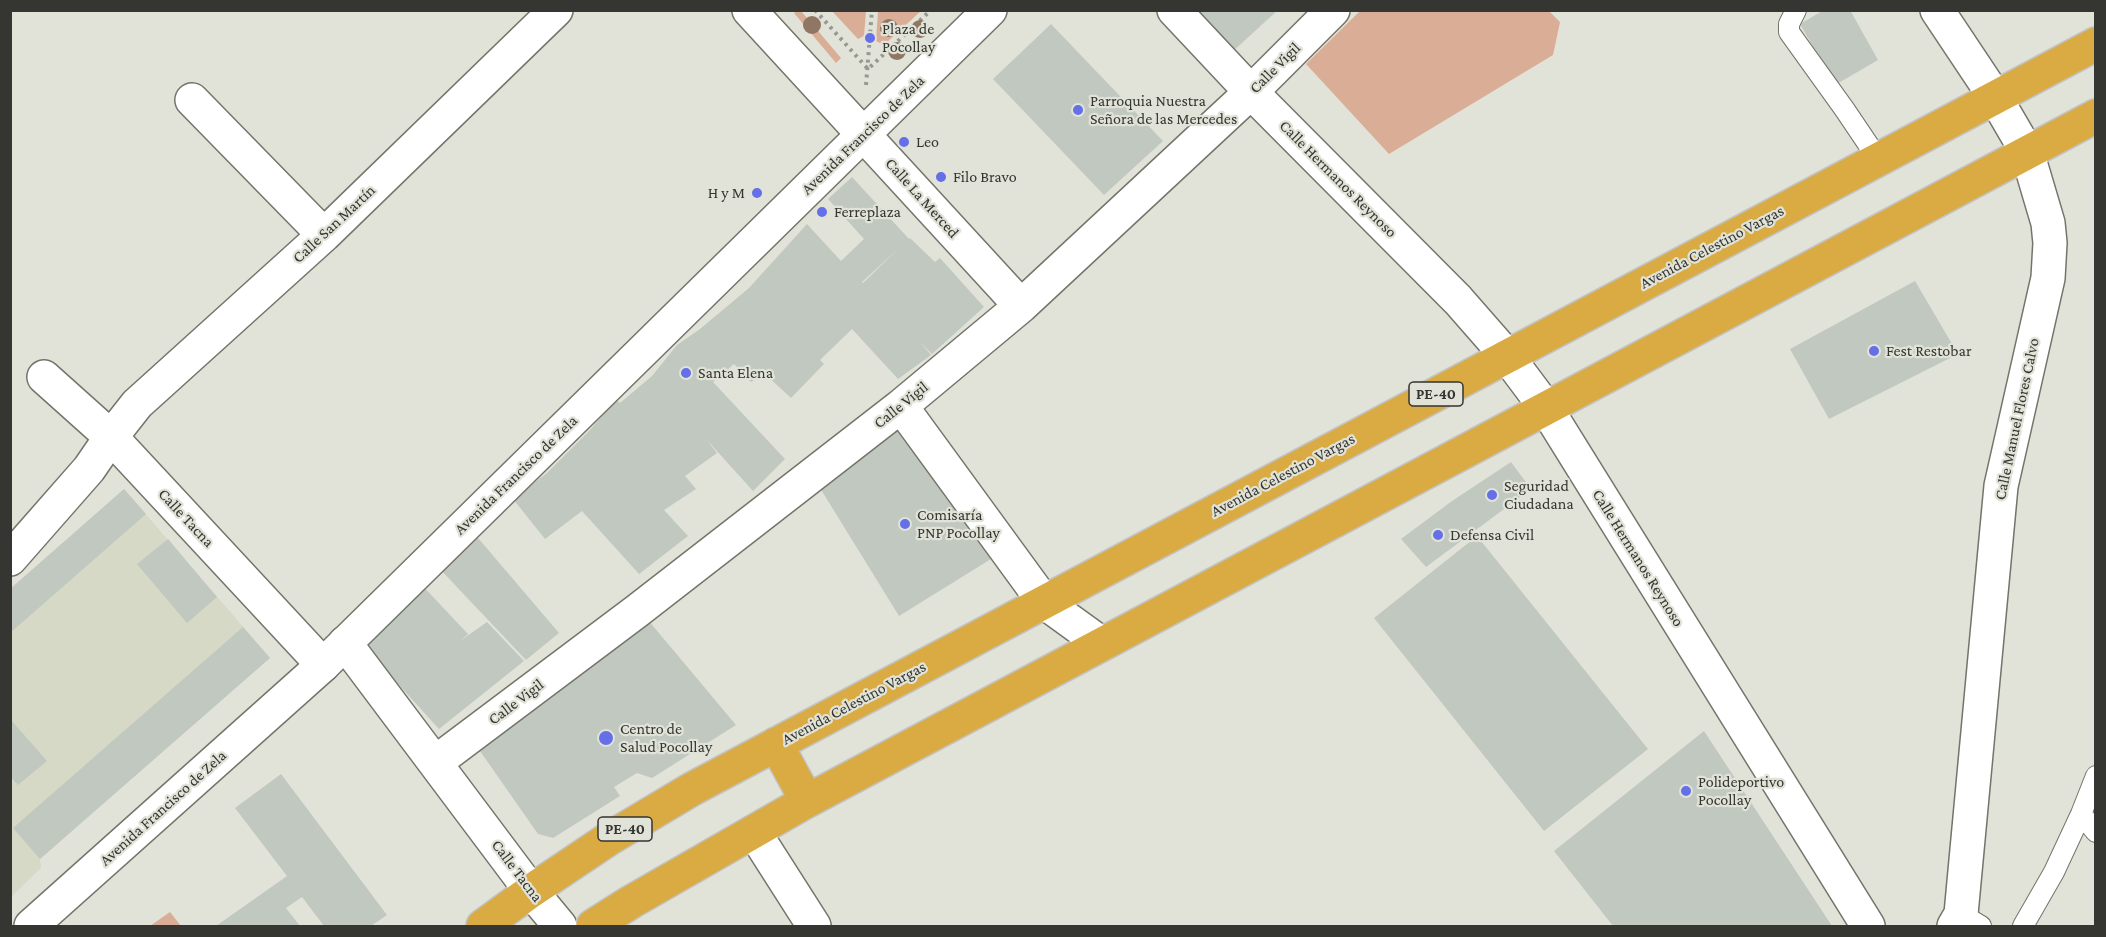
<!DOCTYPE html>
<html>
<head>
<meta charset="utf-8">
<style>
  body { margin:0 }
  #map { position:relative; width:2106px; height:937px; overflow:hidden; background:#e1e3d8; font-family:"Crimson Pro",serif }
  canvas { display:block }
  .frame { position:absolute; inset:0; border:12px solid #353531; pointer-events:none }
</style>
</head>
<body>
<div id="map">
<canvas width="2106" height="937"></canvas>
<div class="frame"></div>
</div>
<script>
const ctx = document.querySelector('canvas').getContext('2d');
ctx.lineJoin = 'round';
function fillPath(path, color) { ctx.fillStyle = color; ctx.fill(path, 'evenodd'); }
const toPath = rows => new Path2D(rows.map(r => 'M' + r).join(''));
function strokePath(path, color, width, dash) { ctx.strokeStyle = color; ctx.lineWidth = width; ctx.lineCap = dash ? 'butt' : 'round'; ctx.setLineDash(dash || []); ctx.stroke(path); }
function label(font, color, halo, rows, align = 'center') {
  ctx.font = font + ' "Crimson Pro",serif'; ctx.lineWidth = 4.5; ctx.setLineDash([]); ctx.textBaseline = 'middle'; ctx.strokeStyle = halo; ctx.fillStyle = color; for (const [text, x, y, turn = 0] of rows) {
    ctx.save(); ctx.translate(x, y); ctx.rotate((+turn || 0) * Math.PI / 180); ctx.textAlign = isNaN(turn) ? turn : align; if (halo) ctx.strokeText(text, 0, 0); ctx.fillText(text, 0, 0); ctx.restore();
  }
}
const built = toPath([
  [124,489,270,658,40,859,41,868,11,897,11,589]
]);
const green = toPath([
  [797,11,801,11,841,58,836,63,794,13],
  [832,11,866,11,864,36,858,39],
  [878,11,878,10,921,11,884,45,876,41],
  [1360,11,1549,11,1560,22,1553,55,1389,154,1306,64],
  [170,912,181,926,150,926]
]);
const building = toPath([
  [1189,10,1278,10,1231,53],
  [1824,10,1850,10,1878,60,1835,85,1800,24],
  [1051,24,1163,141,1104,195,993,79],
  [852,177,909,239,910,238,935,262,940,258,984,307,932,354,920,342,931,355,898,379,852,329,820,360,824,364,791,398,765,374,751,382,734,364,713,382,785,459,753,491,706,439,717,453,685,476,696,489,664,510,688,536,639,574,582,511,545,539,513,499,547,473,590,430,616,400,620,403,652,376,677,345,700,329,749,288,807,224,841,261,864,239,828,199],
  [899,248,863,283,862,282],
  [1915,281,1958,354,1829,419,1790,349],
  [902,427,991,559,899,616,820,488],
  [1511,462,1531,489,1426,567,1401,539,1452,501],
  [124,489,146,514,10,633,10,589],
  [473,532,559,633,526,660,438,567],
  [1477,536,1648,749,1544,831,1374,618],
  [168,539,217,597,187,623,137,564],
  [419,582,468,634,460,641,487,622,524,661,439,729,359,641],
  [648,620,736,725,652,778,637,773,614,787,620,796,553,838,538,834,480,751],
  [243,627,270,658,40,859,13,828],
  [10,719,47,761,18,785,10,776],
  [1704,731,1832,926,1613,926,1554,851],
  [281,774,387,915,371,926,324,926,302,897,286,908,300,926,216,926,287,876,235,808]
]);
const path = toPath([
  [815,10,868,69,931,10],
  [866,85,872,10]
]);
const service = toPath([
  [1796,10,1789,24,1789,32,1845,110,1878,159],
  [2081,814,2096,832],
  [1961,914,1981,926],
  [2023,926,2054,872,2081,814,2096,776]
]);
const minor = toPath([
  [749,10,1021,306],
  [1937,10,1995,97,2027,152,2048,223,2050,243,2048,278,2001,486,1961,914,1954,926],
  [192,100,324,235],
  [44,377,111,437,323,665],
  [901,406,1044,602,1102,644],
  [10,559,89,469,111,437,137,404,324,235,556,10],
  [345,643,531,891,560,926],
  [436,762,637,611,901,406,1021,306,1251,92,1333,10],
  [754,832,814,926]
]);
const tertiary = toPath([
  [1174,10,1251,92,1458,300,1507,356,1546,408,1868,926],
  [31,926,323,665,990,10]
]);
const trunk = toPath([
  [776,744,807,801],
  [483,926,531,891,610,838,692,789,2096,44],
  [593,926,631,902,807,801,2096,116]
]);
const trees = [
  [812,25],
  [889,28],
  [920,29],
  [897,51]
];
const markers = [
  [870,38,6,"#646fe8"],
  [1078,110,6,"#646fe8"],
  [904,142,6,"#646fe8"],
  [941,177,6,"#646fe8"],
  [757,193,6,"#646fe8"],
  [822,212,6,"#646fe8"],
  [1874,351,6,"#646fe8"],
  [686,373,6,"#646fe8"],
  [1492,495,6,"#646fe8"],
  [905,524,6,"#646fe8"],
  [1438,535,6,"#646fe8"],
  [606,738,8,"#646fe8"],
  [1686,791,6,"#646fe8"]
];
const shields = [
  [1436,394,54],
  [625,829,54]
];
const shieldNames = [
  ["PE-40",1436,394],
  ["PE-40",625,829]
];
const poiNames = [
  ["Plaza de",882,29],
  ["Pocollay",882,47],
  ["Parroquia Nuestra",1090,101],
  ["Señora de las Mercedes",1090,119],
  ["Leo",916,142],
  ["Filo Bravo",953,177],
  ["H y M",745,193,"right"],
  ["Ferreplaza",834,212],
  ["Fest Restobar",1886,351],
  ["Santa Elena",698,373],
  ["Seguridad",1504,486],
  ["Ciudadana",1504,504],
  ["Comisaría",917,515],
  ["PNP Pocollay",917,533],
  ["Defensa Civil",1450,535],
  ["Centro de",620,729],
  ["Salud Pocollay",620,747],
  ["Polideportivo",1698,782],
  ["Pocollay",1698,800]
];
const streetNames = [
  ["Calle Vigil",1275,68,-45],
  ["Avenida Francisco de Zela",863,135,-44],
  ["Calle Hermanos Reynoso",1338,179,45],
  ["Calle La Merced",922,198,48],
  ["Calle San Martín",334,224,-43],
  ["Avenida Celestino Vargas",1712,247,-28],
  ["Calle Vigil",901,405,-39],
  ["Calle Manuel Flores Calvo",2017,419,-78],
  ["Avenida Francisco de Zela",516,475,-44],
  ["Avenida Celestino Vargas",1283,475,-28],
  ["Calle Tacna",186,518,47],
  ["Calle Hermanos Reynoso",1638,558,58],
  ["Calle Vigil",516,702,-37],
  ["Avenida Celestino Vargas",854,703,-28],
  ["Avenida Francisco de Zela",163,808,-42],
  ["Calle Tacna",517,871,53]
];
fillPath(built, '#d7d9c7');
fillPath(green, '#daad97');
fillPath(building, '#c0c8c0');
strokePath(service, '#73746a', 22);
strokePath(minor, '#73746a', 36);
strokePath(tertiary, '#73746a', 36);
strokePath(trunk, '#c2c2c1', 36);
strokePath(path, '#979991', 4, [3, 4.5]);
strokePath(service, '#fff', 20);
strokePath(minor, '#fff', 33);
strokePath(tertiary, '#fff', 33);
strokePath(trunk, '#daab43', 33);
ctx.fillStyle = '#907763';
for (const [x, y] of trees) { ctx.beginPath(); ctx.arc(x, y, 9, 0, 2 * Math.PI); ctx.fill(); }
for (const [x, y, r, color] of markers) { const dot = new Path2D(); dot.arc(x, y, r, 0, 2 * Math.PI); ctx.fillStyle = color; ctx.fill(dot); strokePath(dot, '#e1e3d8', 2); }
for (const [x, y, w] of shields) { const box = new Path2D(); box.roundRect(x - w / 2, y - 12, w, 24, 4.5); ctx.fillStyle = '#e1e3d8'; ctx.fill(box); strokePath(box, '#353531', 1.5); }
label('bold 15px', '#353531', null, shieldNames);
label('16px', '#353531', '#e1e3d8', poiNames, 'left');
label('16px', '#353531', '#e1e3d8', streetNames);
</script>
</body>
</html>
